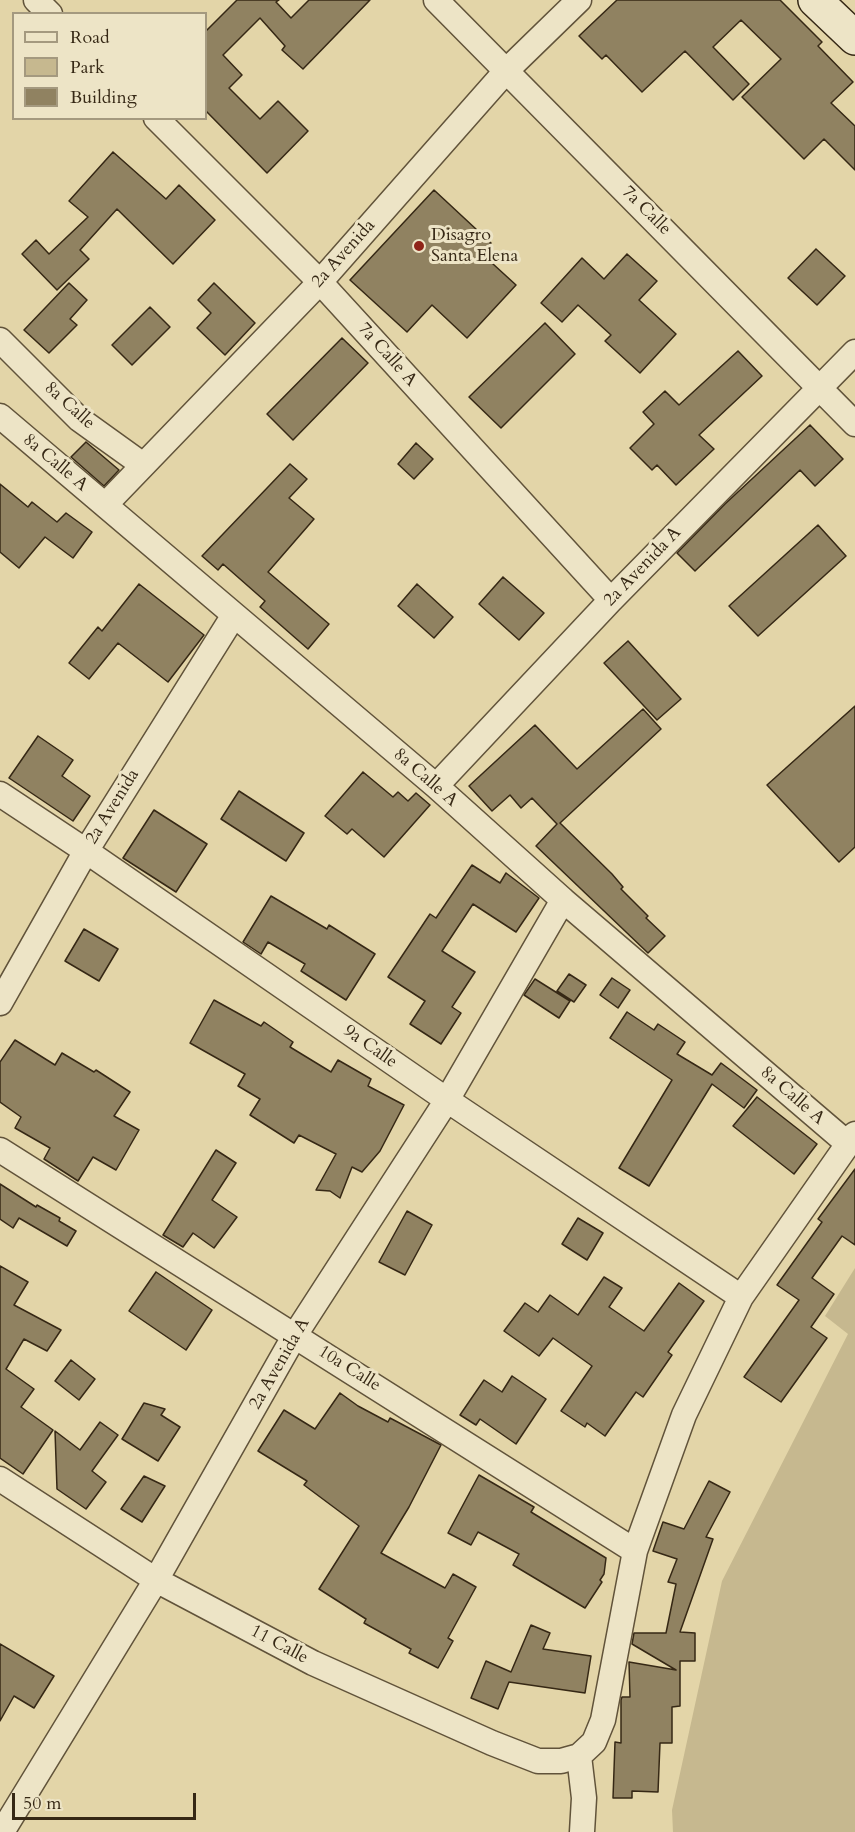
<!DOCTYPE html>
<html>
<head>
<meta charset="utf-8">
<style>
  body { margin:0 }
  #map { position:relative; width:855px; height:1832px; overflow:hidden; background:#e3d5a8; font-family:Cardo,serif }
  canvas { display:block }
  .legend { position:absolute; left:12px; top:12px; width:195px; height:108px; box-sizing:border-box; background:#ede4c6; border:2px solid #a4997f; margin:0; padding:8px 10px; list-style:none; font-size:18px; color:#362815 }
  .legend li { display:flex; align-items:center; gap:12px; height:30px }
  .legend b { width:30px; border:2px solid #a4997f }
  .scale { position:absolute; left:12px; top:1793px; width:184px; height:27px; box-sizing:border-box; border:3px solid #362815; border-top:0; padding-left:8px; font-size:18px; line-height:21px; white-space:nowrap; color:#362815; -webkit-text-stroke:4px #ede4c6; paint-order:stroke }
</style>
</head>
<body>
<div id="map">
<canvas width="855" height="1832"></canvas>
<ul class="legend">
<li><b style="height:8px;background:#ede4c6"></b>Road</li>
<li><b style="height:16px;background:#c6b88f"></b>Park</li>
<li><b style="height:16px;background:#908261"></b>Building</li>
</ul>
<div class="scale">50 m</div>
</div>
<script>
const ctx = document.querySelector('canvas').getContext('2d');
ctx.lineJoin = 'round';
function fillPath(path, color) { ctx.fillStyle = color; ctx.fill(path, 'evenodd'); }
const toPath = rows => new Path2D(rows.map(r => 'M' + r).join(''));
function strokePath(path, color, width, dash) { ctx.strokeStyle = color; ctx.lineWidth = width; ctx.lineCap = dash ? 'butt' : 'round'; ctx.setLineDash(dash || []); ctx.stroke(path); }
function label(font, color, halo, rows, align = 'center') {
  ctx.font = font + ' Cardo,serif'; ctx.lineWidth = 6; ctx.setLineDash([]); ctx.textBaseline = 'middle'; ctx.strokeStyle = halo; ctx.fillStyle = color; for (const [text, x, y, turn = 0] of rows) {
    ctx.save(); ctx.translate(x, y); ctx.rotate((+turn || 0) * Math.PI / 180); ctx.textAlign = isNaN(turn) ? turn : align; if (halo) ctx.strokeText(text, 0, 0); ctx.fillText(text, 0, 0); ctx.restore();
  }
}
const green = toPath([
  [855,1268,855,1832,673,1832,672,1810,722,1581,848,1334,825,1316]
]);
const building = toPath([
  [237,0,279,0,276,2,291,18,309,0,370,0,303,69,282,50,285,46,260,18,223,55,242,75,229,88,260,119,278,101,308,131,267,173,206,111,206,31,237,0],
  [617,0,780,0,822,42,818,46,853,82,831,103,855,126,855,170,824,139,804,159,742,97,781,59,741,20,713,47,749,84,733,100,685,51,642,92,606,55,602,59,579,36,617,0],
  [113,152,166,199,179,185,215,220,173,264,117,209,80,250,89,259,57,290,22,254,36,240,49,254,88,217,69,201,113,152],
  [434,190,491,243,481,253,516,285,467,338,432,305,407,332,350,280,434,190],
  [816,249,845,276,817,305,788,278,816,249],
  [627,254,657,281,639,300,676,334,640,373,605,341,611,335,578,305,562,322,541,303,582,258,604,279,627,254],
  [69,283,87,300,70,319,77,325,49,353,24,330,69,283],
  [214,283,255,323,225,355,197,328,211,313,198,300,214,283],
  [150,307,170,327,132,365,112,345,150,307],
  [545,323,575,354,501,428,469,397,545,323],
  [342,338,368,363,293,440,267,414,342,338],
  [738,351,762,376,699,435,714,449,676,485,657,465,652,470,630,448,654,424,643,412,665,391,679,405,738,351],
  [810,425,843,459,815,486,800,470,695,571,677,553,725,504,810,425],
  [86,442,119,470,104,486,71,457,86,442],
  [416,443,433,459,414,479,398,464,416,443],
  [290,464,307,479,289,498,314,519,268,572,329,624,308,649,260,607,265,601,223,564,218,570,202,556,290,464],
  [0,484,28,507,32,502,57,522,66,513,92,532,73,558,45,537,19,568,0,552,0,484],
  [818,525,846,556,758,636,729,606,818,525],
  [503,577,544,613,519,640,479,604,503,577],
  [139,584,204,635,168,682,118,643,89,679,69,663,98,627,102,631,139,584],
  [417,584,453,617,434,638,398,606,417,584],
  [628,641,681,699,657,720,604,663,628,641],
  [855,706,855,847,839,862,767,785,855,706],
  [643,709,661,729,560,823,612,874,623,887,621,889,648,916,646,918,665,936,648,953,536,846,557,824,532,798,521,808,510,795,492,811,469,786,535,725,577,769,643,709],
  [38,736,73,760,62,776,90,796,73,821,9,778,38,736],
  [363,772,393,797,398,792,408,801,416,793,430,805,384,857,352,829,347,834,325,816,363,772],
  [239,791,304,833,286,861,221,819,239,791],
  [154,810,207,844,176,892,123,858,154,810],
  [472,865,500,883,506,873,539,898,516,932,473,904,442,951,475,972,452,1007,461,1013,441,1044,410,1024,425,1001,388,977,430,914,436,918,472,865],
  [271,896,327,929,329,925,375,954,346,1000,301,971,305,964,268,942,261,954,243,942,271,896],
  [84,929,118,949,99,981,65,961,84,929],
  [569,974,586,985,574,1002,557,991,569,974],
  [612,978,630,990,618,1008,600,995,612,978],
  [535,979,570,1001,559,1018,524,995,535,979],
  [214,1000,261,1026,264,1022,293,1042,290,1047,331,1072,338,1060,371,1079,368,1086,404,1105,380,1151,362,1172,352,1167,340,1198,330,1191,316,1190,336,1154,299,1135,294,1143,250,1115,260,1099,238,1086,245,1074,190,1043,214,1000],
  [627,1012,654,1030,658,1024,685,1042,677,1054,712,1075,721,1063,757,1090,744,1108,712,1084,649,1186,619,1168,672,1080,610,1038,627,1012],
  [15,1040,55,1065,62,1053,94,1072,96,1070,130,1092,114,1116,139,1130,116,1170,93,1157,78,1181,44,1159,50,1148,15,1128,21,1117,0,1102,0,1062,15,1040],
  [757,1097,817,1144,794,1174,733,1126,757,1097],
  [216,1150,236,1163,212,1200,237,1217,214,1248,193,1233,183,1247,163,1235,216,1150],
  [855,1169,855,1245,842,1236,812,1278,834,1294,811,1327,827,1338,781,1402,744,1377,799,1300,777,1285,822,1222,818,1219,855,1169],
  [0,1184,36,1207,37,1205,60,1218,59,1221,76,1231,67,1246,19,1218,13,1228,0,1219,0,1184],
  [407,1211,432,1225,405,1275,379,1262,407,1211],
  [578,1218,603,1233,587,1260,562,1244,578,1218],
  [0,1266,28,1282,14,1305,61,1330,47,1351,24,1339,6,1369,34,1389,21,1407,53,1430,23,1474,0,1458,0,1266],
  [156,1272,212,1310,186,1350,129,1311,156,1272],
  [604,1277,622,1288,609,1307,644,1331,679,1283,704,1301,668,1352,672,1355,643,1397,636,1392,605,1436,587,1423,585,1427,561,1411,592,1366,553,1338,539,1356,504,1331,525,1303,538,1312,550,1295,578,1315,604,1277],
  [71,1360,95,1379,79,1400,55,1381,71,1360],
  [512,1376,546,1399,516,1444,480,1419,476,1425,460,1415,484,1380,502,1392,512,1376],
  [340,1393,358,1406,388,1422,390,1418,441,1445,409,1507,381,1553,445,1588,453,1574,476,1587,448,1638,453,1641,438,1668,409,1653,411,1649,364,1623,366,1619,319,1589,359,1526,304,1485,307,1481,258,1451,284,1410,315,1429,340,1393],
  [144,1403,165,1409,161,1415,180,1427,158,1461,122,1439,144,1403],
  [100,1422,118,1435,92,1471,106,1482,86,1509,57,1489,55,1431,80,1450,100,1422],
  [479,1475,534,1507,531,1512,606,1558,604,1574,600,1580,602,1582,585,1608,513,1565,519,1554,478,1532,471,1545,448,1533,479,1475],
  [144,1476,165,1486,142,1522,121,1509,144,1476],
  [709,1481,730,1492,706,1537,713,1539,680,1632,695,1633,695,1661,680,1661,680,1706,672,1707,672,1743,660,1743,658,1792,632,1791,632,1798,613,1798,615,1742,621,1743,621,1700,622,1697,630,1697,629,1662,676,1670,632,1644,634,1633,666,1633,676,1584,668,1582,677,1559,653,1551,663,1522,684,1529,709,1481],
  [531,1625,550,1633,543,1649,591,1656,585,1693,509,1682,498,1709,471,1698,486,1661,511,1672,531,1625],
  [0,1644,54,1676,34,1708,14,1696,0,1721,0,1644]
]);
const street = toPath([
  [36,0,50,14],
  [436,0,855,424],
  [156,118,320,282,611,600],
  [0,340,79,419,143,465],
  [0,416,436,786,563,900,847,1143],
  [105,505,320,282,507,70,579,0],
  [436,786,611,600,855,352],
  [0,794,86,851,447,1100,741,1297],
  [0,1003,86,851,234,615],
  [0,1150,635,1551],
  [0,1479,156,1580,313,1663,492,1743,538,1761,561,1761,579,1756,594,1742,603,1720,635,1551,684,1415,741,1297,855,1134],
  [579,1756,584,1798,582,1832],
  [2,1832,156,1580,295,1335,447,1100,563,900]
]);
const secondary = toPath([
  [815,0,855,38]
]);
const markers = [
  [419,246,6,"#8f2418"]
];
const streetNames = [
  ["7a Calle",646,211,45],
  ["2a Avenida",344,254,-48],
  ["7a Calle A",387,355,48],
  ["8a Calle",69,406,42],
  ["8a Calle A",55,463,40],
  ["2a Avenida A",643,567,-46],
  ["8a Calle A",425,778,41],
  ["2a Avenida",113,807,-58],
  ["9a Calle",370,1047,35],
  ["8a Calle A",792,1096,41],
  ["2a Avenida A",280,1364,-60],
  ["10a Calle",349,1369,32],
  ["11 Calle",279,1645,28]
];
const poiNames = [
  ["Disagro",431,236],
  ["Santa Elena",431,257]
];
fillPath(green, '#c6b88f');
fillPath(building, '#908261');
strokePath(building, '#362815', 1.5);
strokePath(street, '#61533a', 27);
strokePath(secondary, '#362815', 36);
strokePath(street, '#ede4c6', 24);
strokePath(secondary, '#ede4c6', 33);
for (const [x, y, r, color] of markers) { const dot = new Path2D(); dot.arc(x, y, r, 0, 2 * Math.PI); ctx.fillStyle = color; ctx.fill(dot); strokePath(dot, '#ede4c6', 2); }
label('18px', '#362815', '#ede4c6', streetNames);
label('18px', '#362815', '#ede4c6', poiNames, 'left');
</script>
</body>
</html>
